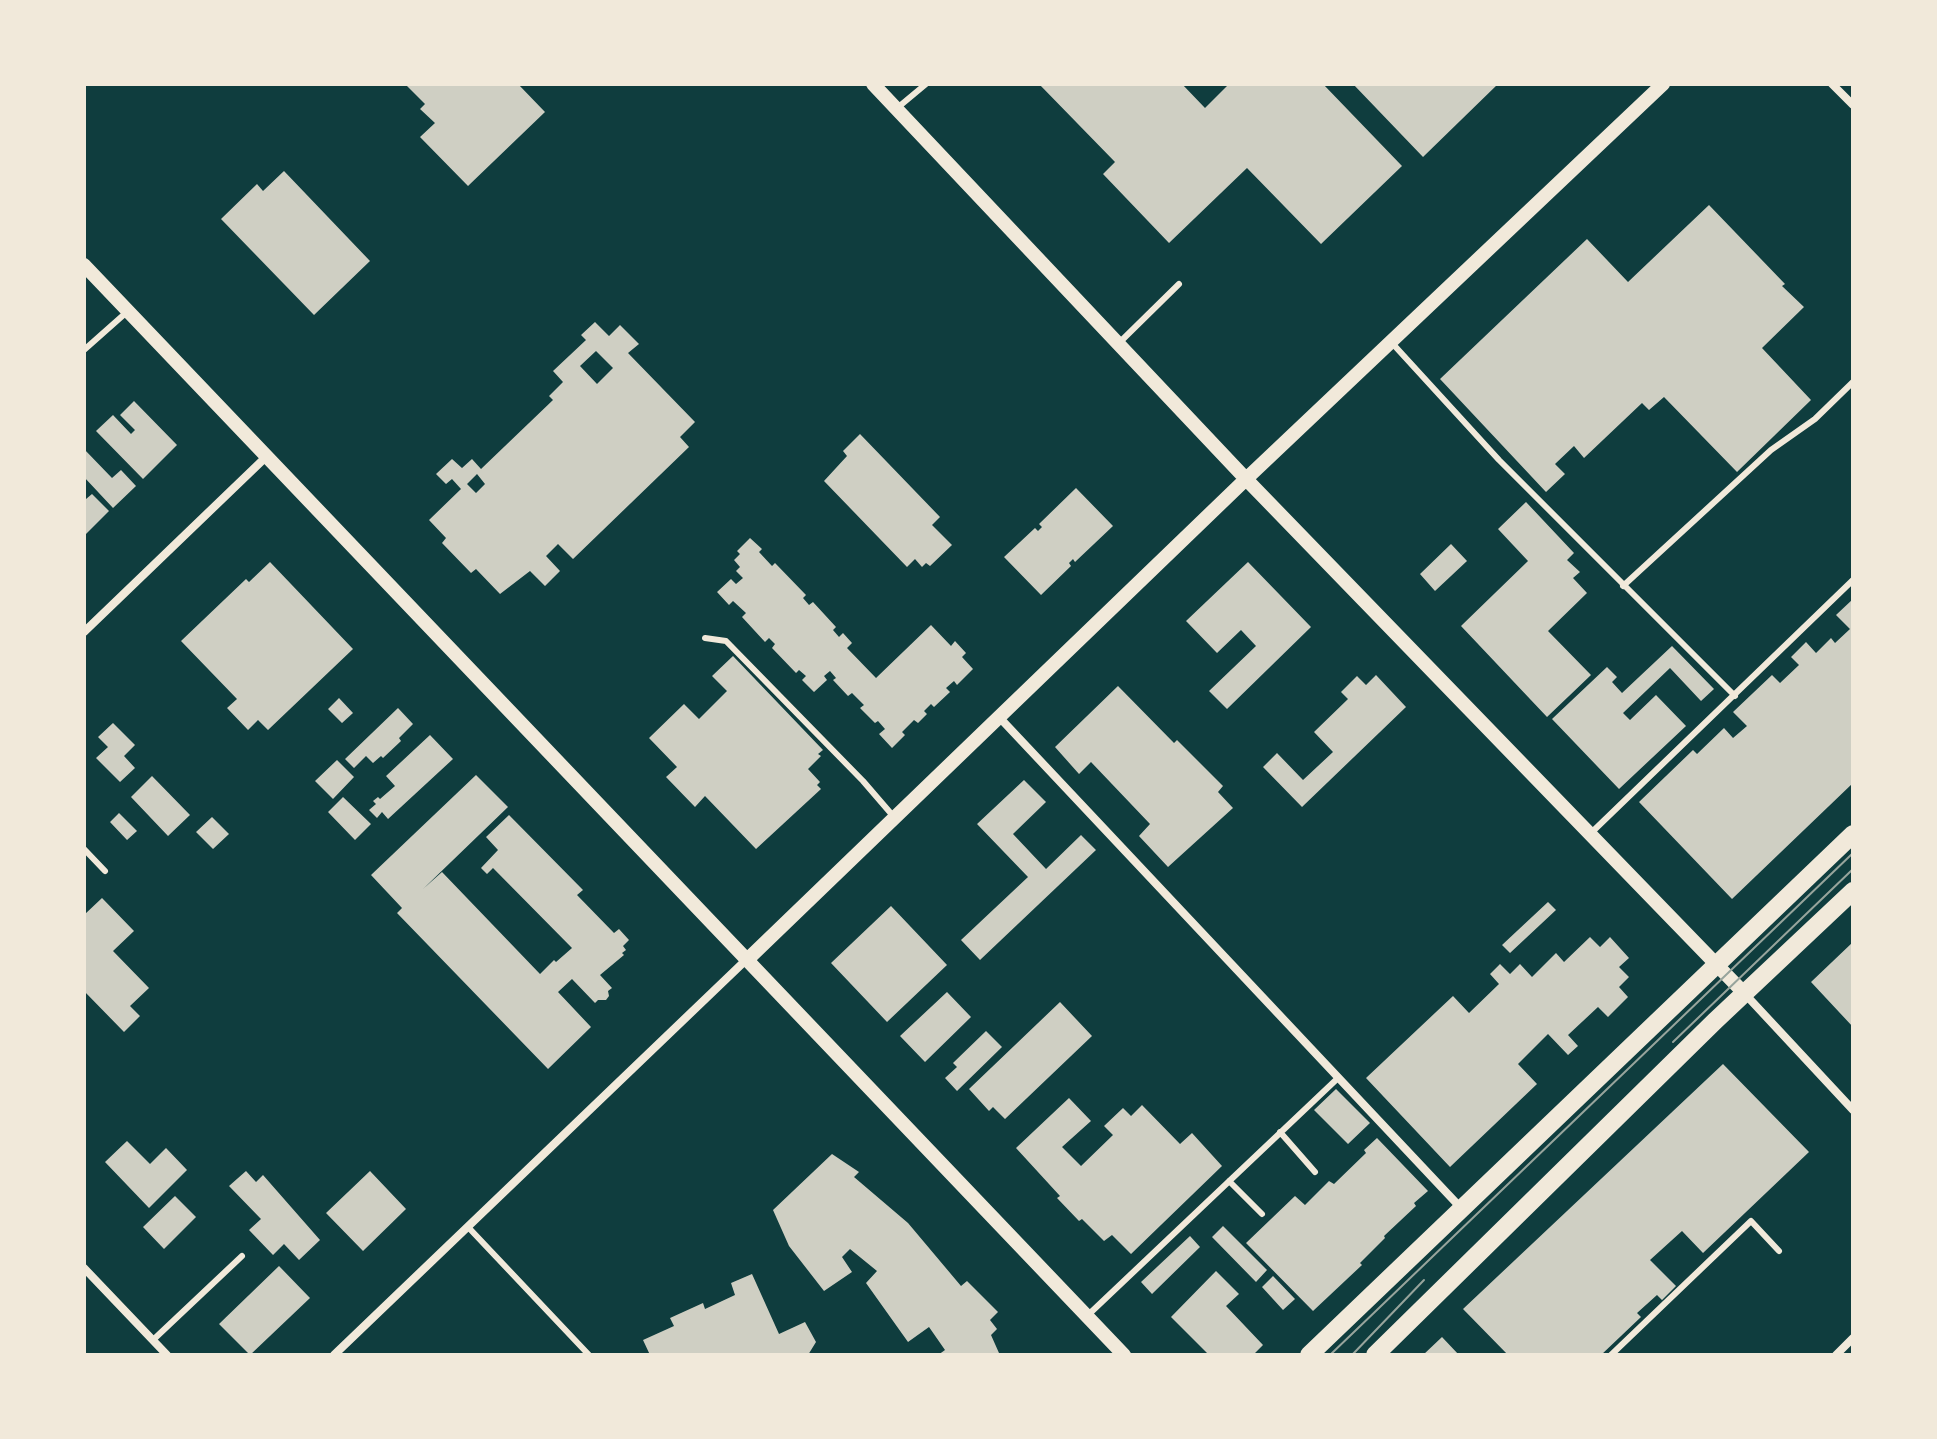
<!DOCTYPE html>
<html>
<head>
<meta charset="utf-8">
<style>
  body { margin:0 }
  #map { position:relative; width:1937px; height:1439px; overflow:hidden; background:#0f3d3e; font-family:Jost,sans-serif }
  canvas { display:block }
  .frame { position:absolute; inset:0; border:86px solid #f1e9da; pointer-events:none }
</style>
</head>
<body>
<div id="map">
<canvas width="1937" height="1439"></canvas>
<div class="frame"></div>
</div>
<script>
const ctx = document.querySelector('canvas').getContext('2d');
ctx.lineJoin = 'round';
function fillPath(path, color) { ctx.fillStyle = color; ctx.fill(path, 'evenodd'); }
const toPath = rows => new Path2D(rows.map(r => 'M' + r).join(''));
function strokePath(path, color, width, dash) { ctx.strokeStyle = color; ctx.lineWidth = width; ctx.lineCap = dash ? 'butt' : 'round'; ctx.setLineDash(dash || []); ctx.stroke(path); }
const building = toPath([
  [405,84,518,84,545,112,468,186,420,137,435,123,420,109,425,104],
  [1039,84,1182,84,1205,108,1229,84,1323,84,1402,166,1321,244,1247,168,1169,243,1103,174,1115,162],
  [1353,84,1498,84,1423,157],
  [284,171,370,261,314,315,221,219,257,184,263,191],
  [1709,205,1785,284,1782,286,1804,307,1762,348,1811,400,1737,472,1664,397,1649,410,1642,403,1584,458,1574,446,1555,464,1565,474,1546,492,1440,379,1587,239,1628,282],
  [595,322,609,336,620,325,639,344,628,353,695,422,680,437,689,447,573,559,558,544,546,556,560,571,545,586,530,571,500,594,476,569,471,573,442,543,446,538,429,520,461,489,452,479,446,484,436,474,452,459,462,468,472,459,481,469,553,400,549,396,563,382,553,371,586,340,581,335],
  [596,351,613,368,597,384,580,366],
  [477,474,485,484,476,493,467,484],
  [134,401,177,445,143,479,96,431,113,415,131,434,135,430,120,415],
  [860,434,940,517,932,525,952,545,930,566,926,563,922,567,915,559,907,567,824,481,847,456,843,451],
  [84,449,112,478,121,470,136,486,113,508,84,477],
  [1076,488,1113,526,1075,562,1073,559,1069,563,1071,566,1041,595,1004,557,1035,528,1038,531,1042,527,1039,524],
  [92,494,109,511,84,536,84,497,86,499],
  [1526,502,1574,553,1567,560,1580,572,1573,578,1587,593,1548,631,1591,675,1547,717,1461,626,1528,561,1498,529],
  [750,538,762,549,759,552,772,566,775,563,806,595,803,598,809,605,813,602,836,627,833,630,839,637,843,633,852,643,847,648,876,678,931,625,951,646,955,641,966,653,962,657,973,669,957,685,954,681,946,688,950,692,934,707,931,704,924,711,927,714,918,723,914,720,902,732,905,735,892,748,879,734,885,729,878,721,875,723,860,708,864,705,852,693,848,696,833,680,836,678,830,671,824,676,827,680,814,692,802,680,806,676,799,670,796,673,772,648,775,644,769,638,765,642,742,617,746,613,733,601,729,605,717,592,731,579,736,584,743,578,736,571,740,567,734,560,740,554,737,551],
  [1451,544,1467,561,1435,591,1420,574],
  [270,562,353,649,268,730,258,720,248,730,227,708,237,699,181,641,246,579,249,582],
  [1248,562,1311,627,1227,709,1209,691,1256,646,1241,630,1217,653,1186,621],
  [1853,599,1853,783,1732,899,1639,802,1693,750,1697,754,1724,728,1733,738,1747,726,1733,712,1772,675,1780,683,1799,665,1791,657,1806,642,1816,653,1831,638,1835,643,1850,629,1836,615],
  [1672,646,1714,689,1701,701,1670,668,1623,713,1630,720,1656,695,1686,726,1619,789,1552,719,1607,667,1617,677,1612,682,1622,693],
  [733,656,823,750,818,754,821,756,808,769,820,782,817,785,821,789,756,849,705,796,695,807,666,777,677,767,649,738,684,704,699,719,727,691,712,676],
  [1376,675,1406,707,1302,807,1263,767,1277,753,1303,780,1333,752,1314,732,1348,699,1341,692,1357,676,1366,685],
  [1118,686,1174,743,1177,740,1223,786,1218,792,1233,808,1168,867,1139,836,1150,824,1091,762,1079,774,1055,747],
  [339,698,353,713,342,723,328,709],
  [398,708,413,724,399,738,401,741,383,758,381,756,373,763,366,756,354,768,345,759],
  [113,723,135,745,124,756,135,768,120,782,96,758,108,747,98,737],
  [430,735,453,759,388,819,382,812,377,818,369,810,376,804,373,801,378,797,380,799,395,786,386,776],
  [337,760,354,777,333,799,315,781],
  [476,775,508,807,423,889,442,872,540,974,554,960,556,962,572,948,493,868,487,874,481,868,498,850,486,837,509,815,583,890,577,895,614,933,619,929,629,940,623,946,626,950,622,953,624,955,600,975,612,988,608,991,609,996,606,1000,598,1000,595,1003,572,979,558,992,591,1027,548,1069,397,913,402,908,371,875],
  [152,776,190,815,168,836,131,797],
  [1024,780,1046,802,1013,834,1046,869,1081,835,1096,850,980,960,961,940,1028,877,977,824],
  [343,797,371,824,355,840,328,812],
  [119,813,137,831,127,840,110,822],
  [212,817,229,834,213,849,196,832],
  [102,898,134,931,113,951,149,988,130,1006,140,1016,124,1032,84,991,84,915],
  [1548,902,1556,910,1510,953,1502,945],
  [891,906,947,965,887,1022,831,963],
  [1590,937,1600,947,1610,937,1629,958,1619,967,1629,977,1619,987,1628,997,1608,1017,1598,1007,1568,1035,1578,1046,1568,1055,1548,1034,1518,1064,1537,1084,1450,1167,1366,1078,1453,996,1469,1013,1499,984,1490,974,1500,964,1510,974,1520,964,1532,977,1556,953,1564,962],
  [1853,942,1853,1027,1811,982],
  [947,992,971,1017,925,1062,900,1036],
  [1060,1002,1092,1036,1005,1119,993,1107,989,1111,969,1089],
  [986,1031,1002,1047,957,1091,945,1078,957,1067,953,1063],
  [1723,1064,1809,1152,1703,1253,1682,1231,1650,1260,1676,1286,1662,1300,1657,1295,1637,1313,1641,1317,1601,1355,1508,1355,1463,1309],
  [1336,1089,1370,1123,1348,1144,1314,1110],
  [1069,1098,1091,1121,1062,1147,1081,1166,1113,1135,1104,1126,1123,1108,1131,1116,1142,1105,1180,1144,1192,1133,1222,1166,1131,1254,1112,1235,1104,1241,1082,1219,1079,1221,1057,1198,1060,1196,1016,1148],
  [1377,1138,1428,1191,1414,1203,1416,1206,1384,1236,1385,1238,1360,1263,1362,1265,1313,1311,1246,1243,1295,1196,1305,1205,1329,1181,1334,1184,1366,1153,1364,1150],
  [127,1141,150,1164,166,1148,187,1170,149,1208,105,1162],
  [832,1154,859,1172,854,1177,908,1223,961,1286,967,1281,998,1312,990,1320,997,1329,991,1335,999,1353,938,1355,945,1350,929,1327,908,1342,866,1283,877,1271,850,1249,842,1257,852,1272,824,1291,789,1246,773,1210],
  [246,1171,256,1182,263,1175,320,1240,299,1260,284,1244,273,1255,249,1230,261,1219,229,1186],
  [370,1171,406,1209,363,1251,326,1213],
  [175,1196,196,1217,164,1249,143,1227],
  [1223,1226,1267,1270,1256,1282,1212,1237],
  [1190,1236,1200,1247,1152,1294,1141,1282],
  [279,1266,310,1298,250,1355,219,1324],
  [1216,1271,1239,1294,1226,1306,1263,1345,1253,1355,1209,1355,1171,1317],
  [752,1274,779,1334,805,1322,816,1342,808,1355,650,1355,643,1340,674,1326,670,1318,703,1303,705,1309,735,1295,731,1283],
  [1273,1276,1295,1299,1283,1310,1262,1287],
  [1442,1337,1459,1355,1423,1355]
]);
const service = toPath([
  [896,109,926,84],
  [1392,343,1499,460,1735,696],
  [1118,344,1179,284],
  [84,350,128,311],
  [1623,586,1771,450,1815,419,1853,382],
  [705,638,726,641,863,781,894,817],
  [1590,834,1853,580],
  [84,849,105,871],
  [1280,1132,1315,1172],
  [1229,1181,1262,1214],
  [468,1227,589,1355],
  [1087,1316,1338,1078],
  [153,1340,242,1256],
  [1611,1355,1751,1221,1779,1251]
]);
const minor = toPath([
  [1832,84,1853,105],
  [84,632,267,456],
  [999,717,1461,1208],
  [1745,994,1853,1110],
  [84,1268,167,1355],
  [334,1355,747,959],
  [1836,1355,1853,1338]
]);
const tertiary = toPath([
  [873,84,1246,479,1745,994],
  [84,265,1124,1355],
  [748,959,1246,479,1663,84]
]);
const primary = toPath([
  [1309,1355,1853,834],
  [1375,1355,1715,1021,1853,891]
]);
const tram = toPath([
  [1673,1042,1853,869],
  [1330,1355,1853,853],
  [1352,1355,1424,1280]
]);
fillPath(building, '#cfcfc3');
strokePath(service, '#f1e9da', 6);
strokePath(minor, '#f1e9da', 8);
strokePath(tertiary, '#f1e9da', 14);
strokePath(primary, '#f1e9da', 18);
strokePath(tram, '#97a49c', 2);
</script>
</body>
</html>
